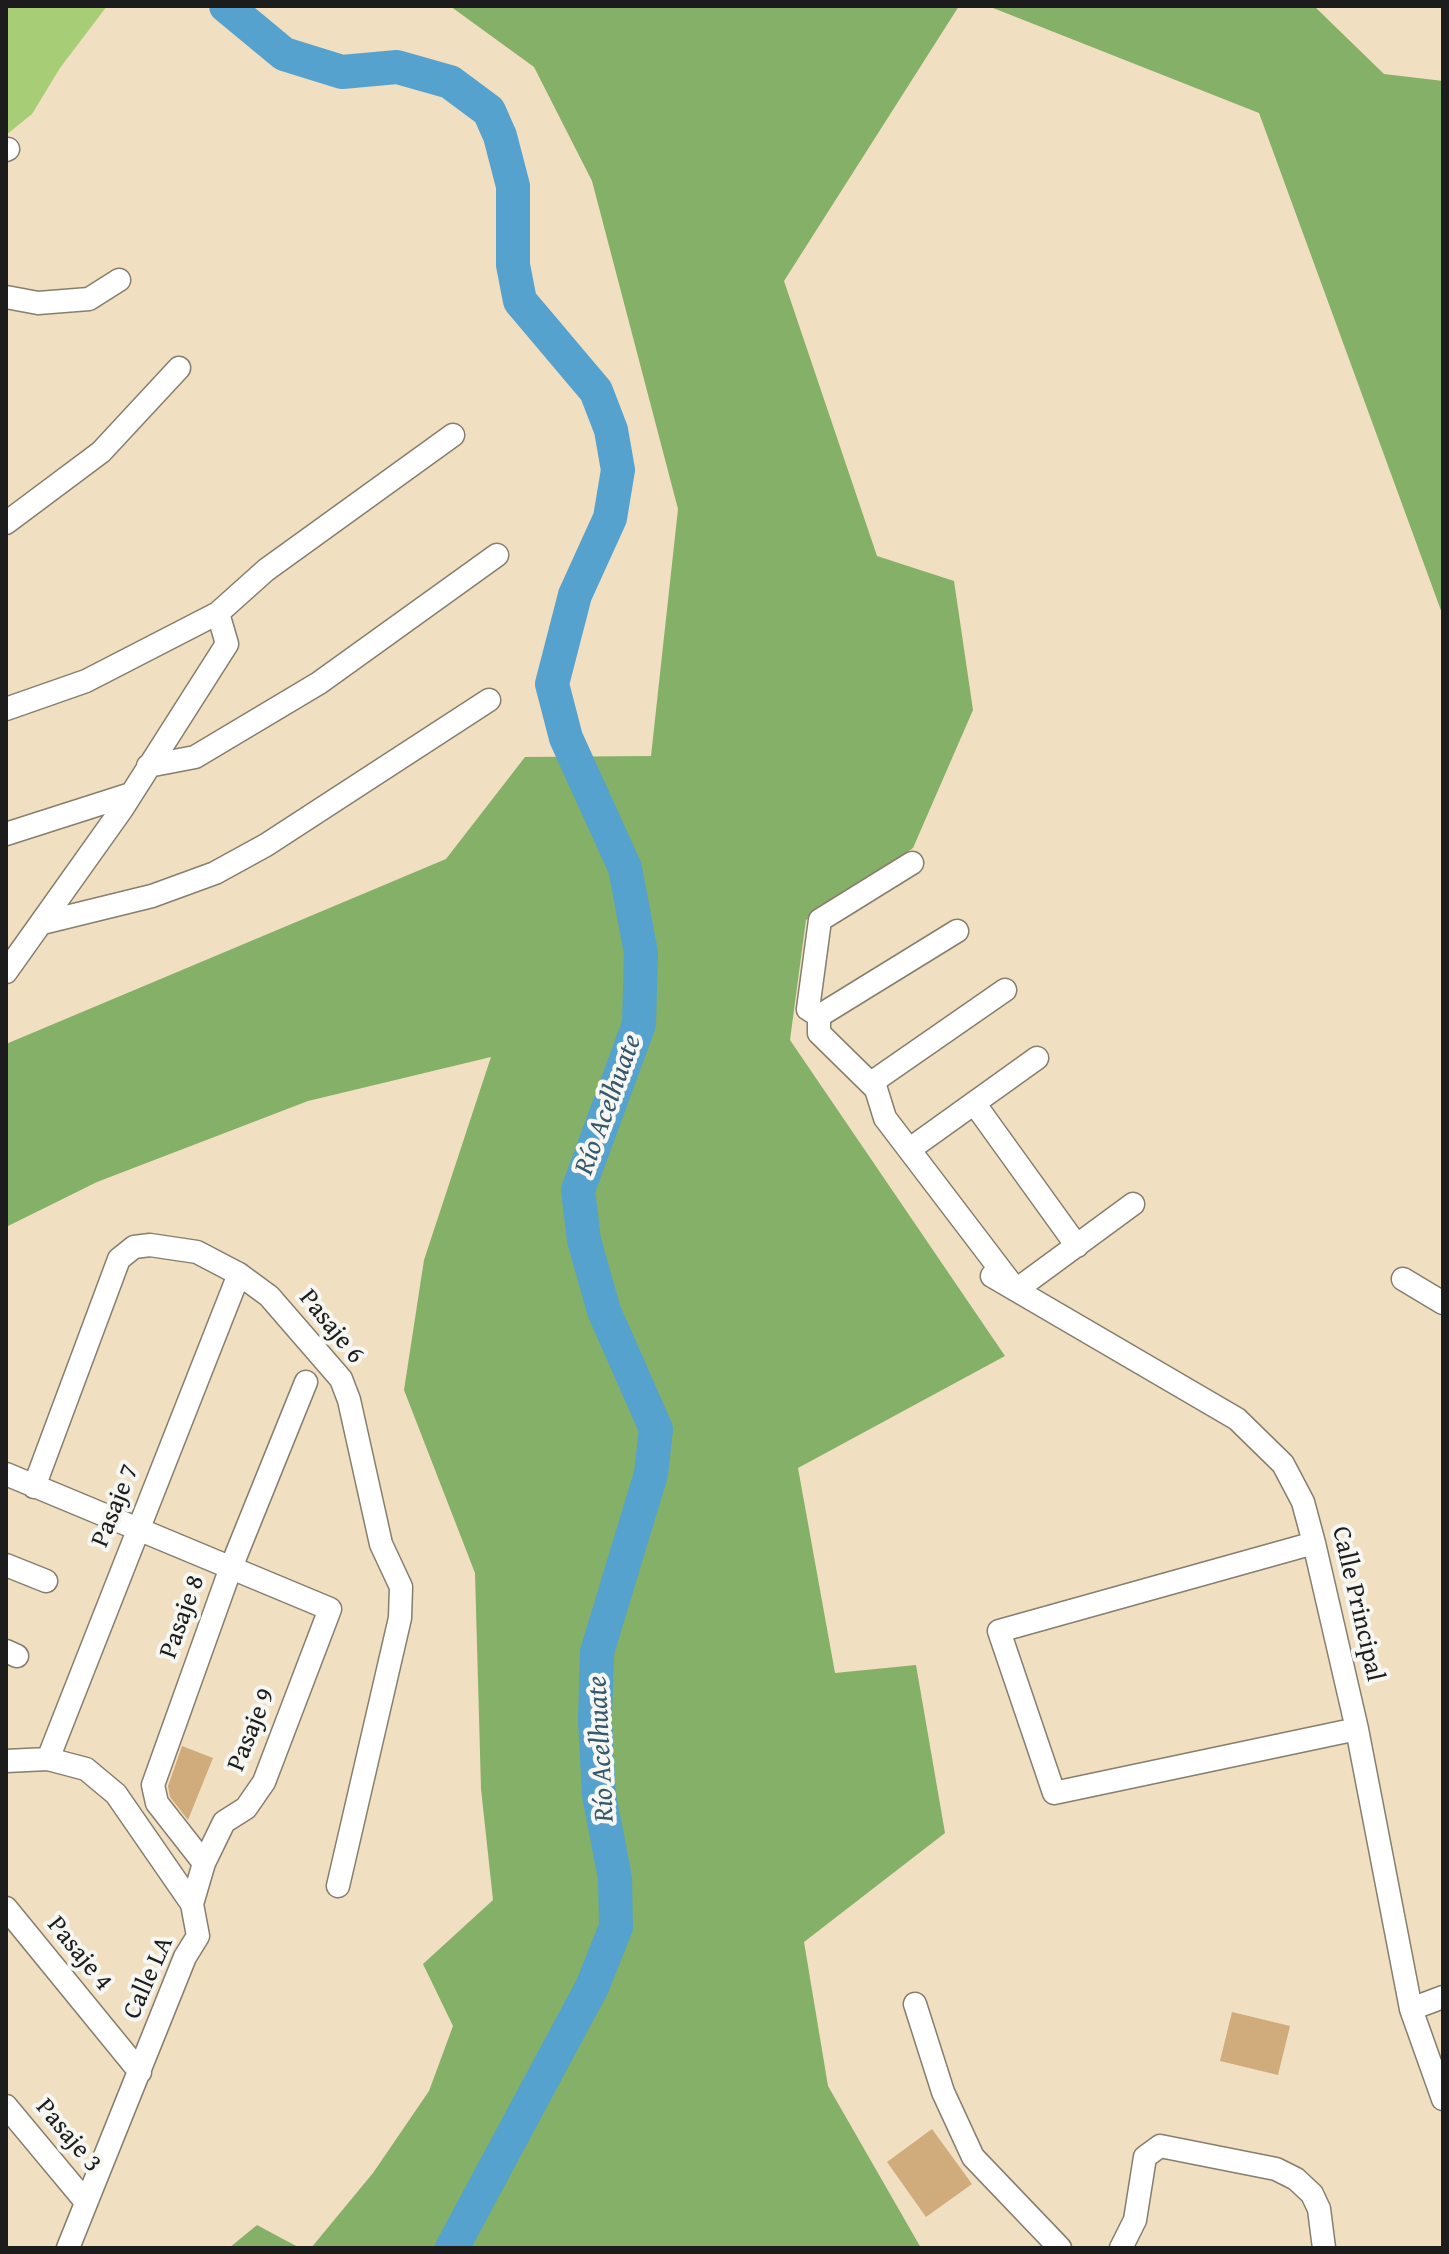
<!DOCTYPE html>
<html>
<head>
<meta charset="utf-8">
<style>
  body { margin:0 }
  #map { position:relative; width:1449px; height:2254px; overflow:hidden; background:#f0dfc1; font-family:"Gentium Book Plus",serif }
  canvas { display:block }
  .frame { position:absolute; inset:0; border:8px solid #1c1c1c; pointer-events:none }
</style>
</head>
<body>
<div id="map">
<canvas width="1449" height="2254"></canvas>
<div class="frame"></div>
</div>
<script>
const ctx = document.querySelector('canvas').getContext('2d');
ctx.lineJoin = 'round';
function fillPath(path, color) { ctx.fillStyle = color; ctx.fill(path, 'evenodd'); }
const toPath = rows => new Path2D(rows.map(r => 'M' + r).join(''));
function strokePath(path, color, width, dash) { ctx.strokeStyle = color; ctx.lineWidth = width; ctx.lineCap = dash ? 'butt' : 'round'; ctx.setLineDash(dash || []); ctx.stroke(path); }
function label(font, color, halo, rows, align = 'center') {
  ctx.font = font + ' "Gentium Book Plus",serif'; ctx.lineWidth = 8; ctx.setLineDash([]); ctx.textBaseline = 'middle'; ctx.strokeStyle = halo; ctx.fillStyle = color; for (const [text, x, y, turn = 0] of rows) {
    ctx.save(); ctx.translate(x, y); ctx.rotate((+turn || 0) * Math.PI / 180); ctx.textAlign = isNaN(turn) ? turn : align; if (halo) ctx.strokeText(text, 0, 0); ctx.fillText(text, 0, 0); ctx.restore();
  }
}
const green = toPath([
  [6,6,107,6,60,68,32,114,6,135]
]);
const forest = toPath([
  [450,6,959,6,784,281,877,556,954,581,973,710,913,848,806,920,790,1040,1005,1356,798,1468,835,1673,916,1665,945,1833,804,1942,828,2086,921,2248,311,2248,373,2173,429,2091,453,2026,423,1964,493,1900,481,1789,475,1573,404,1390,424,1260,491,1057,308,1101,97,1182,6,1227,6,1044,446,859,525,757,651,756,678,509,592,181,534,67],
  [988,6,1314,6,1384,74,1443,81,1443,616,1259,113],
  [257,2225,283,2239,300,2248,229,2248]
]);
const river = toPath([
  [226,6,284,54,342,72,397,67,450,82,489,111,500,136,513,186,513,265,520,301,596,391,611,430,618,470,610,518,575,595,552,684,566,738,625,868,641,953,639,1024,578,1190,584,1240,604,1311,656,1429,651,1474,597,1652,595,1720,599,1795,615,1878,616,1927,592,1987,452,2248]
]);
const building = toPath([
  [182,1746,213,1758,188,1820,170,1797,168,1786],
  [1232,2012,1290,2026,1278,2075,1220,2061],
  [932,2129,972,2184,926,2217,887,2162]
]);
const minor = toPath([
  [6,150,8,149],
  [6,297,38,303,89,299,119,280],
  [6,523,101,452,179,368],
  [6,709,86,681,218,613,266,570,453,435],
  [148,766,195,757,319,683,497,555],
  [6,834,131,794],
  [42,923,152,896,215,873,266,845,489,700],
  [957,931,819,1016,819,1033,876,1089,885,1118,1016,1290,1133,1204],
  [6,972,122,809,227,644,218,613],
  [819,1016,808,1009,820,920,912,863],
  [871,1083,1005,990],
  [974,1103,1077,1246],
  [910,1149,1037,1058],
  [992,1276,1237,1419,1283,1464,1303,1502,1314,1543,1357,1729,1411,2009,1443,2099],
  [1403,1279,1443,1303],
  [6,1474,330,1609,264,1782,246,1808,224,1822,204,1863,192,1904],
  [34,1487,119,1259,134,1247,150,1245,197,1252,239,1274,269,1296,341,1379,349,1400,381,1544,401,1587,400,1618,338,1886],
  [1314,1543,999,1631,1054,1793,1357,1729],
  [6,1565,46,1581],
  [6,1651,17,1656],
  [48,1759,239,1274],
  [6,1761,48,1759,86,1769,116,1794,192,1904,198,1936,185,1957,68,2248],
  [204,1863,157,1803,153,1785,230,1570,306,1382],
  [6,1908,140,2072],
  [915,2004,943,2092,973,2157,1060,2248],
  [1411,2009,1443,1997],
  [6,2106,86,2202],
  [1121,2248,1135,2220,1145,2157,1160,2146,1276,2169,1296,2179,1312,2194,1319,2209,1324,2248]
]);
const streetNames = [
  ["Pasaje 6",331,1327,51],
  ["Pasaje 7",116,1506,-68],
  ["Calle Principal",1357,1604,77],
  ["Pasaje 8",183,1617,-70],
  ["Pasaje 9",252,1730,-68],
  ["Pasaje 4",79,1954,51],
  ["Calle LA",149,1978,-66],
  ["Pasaje 3",68,2136,50]
];
const waterNames = [
  ["Río Acelhuate",609,1105,-70],
  ["Río Acelhuate",602,1749,-93]
];
fillPath(green, '#a7cd77');
fillPath(forest, '#85b068');
strokePath(river, '#54a2cd', 34);
fillPath(building, '#d0ac7c');
strokePath(minor, '#867e6e', 25);
strokePath(minor, '#fff', 22);
label('26px', '#1c1c1c', '#f6f6f2', streetNames);
label('italic 28px', '#35586c', '#f6f6f2', waterNames);
</script>
</body>
</html>
